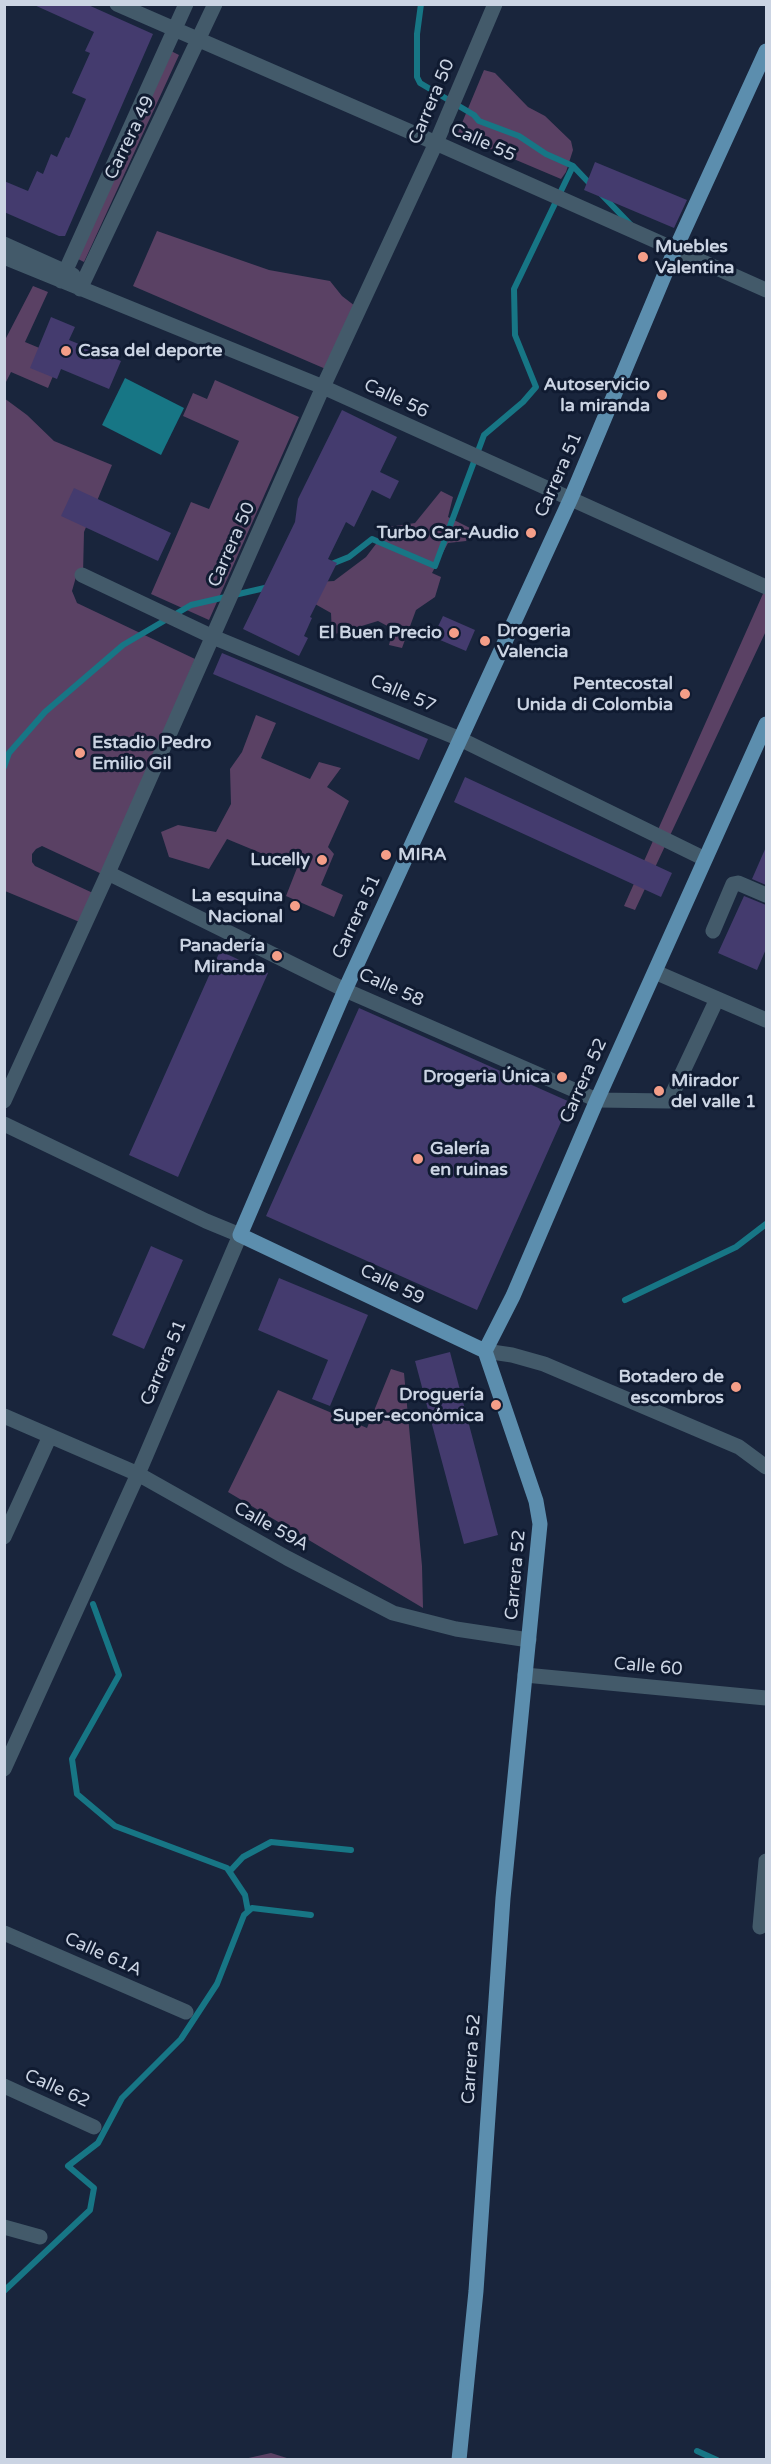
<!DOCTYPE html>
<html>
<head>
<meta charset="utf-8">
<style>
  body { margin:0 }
  #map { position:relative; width:771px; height:2464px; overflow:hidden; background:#19253c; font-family:"Varela Round",sans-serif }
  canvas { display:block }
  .frame { position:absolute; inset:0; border:6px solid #cbd4e3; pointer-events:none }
</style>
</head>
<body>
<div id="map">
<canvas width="771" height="2464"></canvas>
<div class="frame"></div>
</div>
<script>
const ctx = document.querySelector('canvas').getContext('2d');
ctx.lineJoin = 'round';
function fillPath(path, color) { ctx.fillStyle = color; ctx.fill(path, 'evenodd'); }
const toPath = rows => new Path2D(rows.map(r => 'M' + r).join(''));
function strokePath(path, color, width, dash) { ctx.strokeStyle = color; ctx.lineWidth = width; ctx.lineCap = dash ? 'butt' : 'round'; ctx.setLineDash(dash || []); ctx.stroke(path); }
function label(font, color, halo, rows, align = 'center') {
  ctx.font = font + ' "Varela Round",sans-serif'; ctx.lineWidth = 6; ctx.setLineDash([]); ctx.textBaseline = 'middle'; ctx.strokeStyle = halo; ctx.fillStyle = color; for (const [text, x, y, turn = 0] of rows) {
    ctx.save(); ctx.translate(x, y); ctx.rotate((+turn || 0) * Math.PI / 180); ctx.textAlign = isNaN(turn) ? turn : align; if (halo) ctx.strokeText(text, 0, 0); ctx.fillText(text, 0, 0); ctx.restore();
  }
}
const green = toPath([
  [169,50,179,55,84,262,74,257],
  [484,70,495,73,528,107,545,116,571,141,573,150,566,172,561,179,457,135],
  [157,231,269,270,330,281,342,296,355,306,328,370,133,286],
  [33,286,48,292,25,342,61,357,48,388,11,372,5,384,5,340],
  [215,380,299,417,209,620,151,594,191,502,209,509,239,441,183,416,193,393,207,399],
  [4,398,27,415,54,441,112,465,84,532,83,574,76,577,72,591,77,603,195,659,104,875,42,846,36,849,32,854,32,862,35,866,95,894,82,923,5,891],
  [441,491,453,497,448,517,472,529,466,541,448,543,432,573,441,577,435,597,416,610,402,648,389,645,393,629,378,621,332,635,331,613,308,600,317,582,334,581,366,557,389,527,415,523],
  [766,587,766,631,635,910,624,906],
  [256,715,276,723,261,758,310,779,319,762,341,768,327,787,349,801,328,847,334,854,321,885,343,895,334,917,286,896,297,868,227,839,209,869,169,857,161,832,178,825,216,832,231,804,230,769,242,752],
  [391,1369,404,1373,422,1566,423,1608,228,1492,278,1390,367,1428],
  [271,2453,290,2459,244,2459]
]);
const water = toPath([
  [125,378,184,408,161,455,102,425]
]);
const stream = toPath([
  [421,4,417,34,417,77,420,83,474,115,479,121,519,136,546,154,573,166,593,187],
  [601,194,631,225],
  [329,565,349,557,372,539,435,566,484,435,523,402,536,387,515,335,514,289,573,166],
  [4,767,9,753,45,712,123,645,191,605,269,587],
  [625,1300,736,1247,766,1224],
  [93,1604,119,1675,72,1759,77,1794,115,1826,227,1868,245,1895,248,1911],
  [230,1871,243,1857,271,1842,351,1850],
  [4,2291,90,2210,94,2188,68,2166,98,2143,122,2098,181,2039,217,1984,244,1915,252,1908,311,1915],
  [697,2451,717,2460]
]);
const building = toPath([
  [32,4,86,4,153,34,65,236,59,236,4,212,4,181,28,191,37,171,43,174,51,154,57,157,66,137,69,138,86,99,72,93,90,53,85,51,94,32],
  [595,162,687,200,674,228,584,190],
  [51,317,75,327,69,340,121,361,109,389,61,369,57,379,30,368],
  [342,410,397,437,380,472,399,481,390,499,372,490,354,527,346,522,328,559,337,563,310,617,312,618,304,636,308,638,299,656,243,629,295,522,298,499],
  [74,488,171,533,158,561,61,516],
  [443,616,475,630,466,651,433,637],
  [222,653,428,739,419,760,213,674],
  [465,777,672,873,661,897,454,802],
  [766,847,766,885,752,879],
  [744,896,766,905,766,949,757,970,718,953],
  [220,951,268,973,178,1177,129,1155],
  [359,1008,570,1102,477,1310,266,1216],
  [151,1246,183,1260,144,1349,112,1335],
  [279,1278,368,1315,330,1406,312,1399,328,1360,258,1330],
  [450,1352,498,1535,464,1544,415,1361]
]);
const minor = toPath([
  [117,4,436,143,766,290],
  [4,244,73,275],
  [4,257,323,387,766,587],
  [61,281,186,4],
  [80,289,215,4],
  [82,575,213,637,460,739,705,859],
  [108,873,345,990,597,1100,669,1101,717,999],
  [713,931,733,884,738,883,766,895],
  [655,972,766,1020],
  [4,1101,108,873,323,387,436,143,495,4],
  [4,1124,206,1221,240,1235,138,1474,4,1769],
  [485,1351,512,1355,544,1364,739,1447,766,1467],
  [4,1416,138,1474,287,1558,393,1613,456,1629,529,1640],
  [4,1537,50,1436],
  [525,1675,766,1698],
  [760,1927,766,1861],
  [4,1933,186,2012],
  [4,2086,94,2127],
  [4,2227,40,2237]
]);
const major = toPath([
  [485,1351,240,1235,345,990,571,498,675,250,766,51],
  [459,2460,476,2291,503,1898,540,1524,536,1501,485,1351,513,1296,597,1100,766,724]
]);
const markers = [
  [643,257,6,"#f49e88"],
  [66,351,6,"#f49e88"],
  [662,395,6,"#f49e88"],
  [531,533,6,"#f49e88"],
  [454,633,6,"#f49e88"],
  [485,641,6,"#f49e88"],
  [685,694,6,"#f49e88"],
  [80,753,6,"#f49e88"],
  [386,855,6,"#f49e88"],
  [322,860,6,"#f49e88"],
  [295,906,6,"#f49e88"],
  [277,956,6,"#f49e88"],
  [562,1077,6,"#f49e88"],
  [659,1091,6,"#f49e88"],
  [418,1159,6,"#f49e88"],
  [736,1387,6,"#f49e88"],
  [496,1405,6,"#f49e88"]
];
const streetNames = [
  ["Carrera 50",432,102,-67],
  ["Carrera 49",130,138,-64],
  ["Calle 55",483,143,24],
  ["Calle 56",396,399,25],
  ["Carrera 51",559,475,-66],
  ["Carrera 50",232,545,-66],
  ["Calle 57",403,694,23],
  ["Carrera 51",357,917,-65],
  ["Calle 58",391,988,24],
  ["Carrera 52",584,1081,-66],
  ["Calle 59",392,1285,26],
  ["Carrera 51",164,1363,-67],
  ["Calle 59A",271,1527,29],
  ["Carrera 52",516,1575,-85],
  ["Calle 60",648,1667,5],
  ["Calle 61A",103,1955,24],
  ["Carrera 52",472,2059,-86],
  ["Calle 62",57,2089,24]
];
const poiNames = [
  ["Muebles",655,247,"left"],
  ["Valentina",655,268,"left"],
  ["Casa del deporte",78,351,"left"],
  ["Autoservicio",650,385],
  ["la miranda",650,406],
  ["Turbo Car-Audio",519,533],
  ["Drogeria",497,631,"left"],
  ["Valencia",497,652,"left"],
  ["El Buen Precio",442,633],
  ["Pentecostal",673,684],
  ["Unida di Colombia",673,705],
  ["Estadio Pedro",92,743,"left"],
  ["Emilio Gil",92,764,"left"],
  ["MIRA",398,855,"left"],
  ["Lucelly",310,860],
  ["La esquina",283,896],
  ["Nacional",283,917],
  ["Panadería",265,946],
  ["Miranda",265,967],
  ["Drogeria Única",550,1077],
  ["Mirador",671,1081,"left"],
  ["del valle 1",671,1102,"left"],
  ["Galería",430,1149,"left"],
  ["en ruinas",430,1170,"left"],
  ["Botadero de",724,1377],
  ["escombros",724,1398],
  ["Droguería",484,1395],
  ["Super-económica",484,1416]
];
fillPath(green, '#5a4164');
fillPath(water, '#177685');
strokePath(stream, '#177685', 6);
fillPath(building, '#443b6e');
strokePath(minor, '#435a6a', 15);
strokePath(major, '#5c8eae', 15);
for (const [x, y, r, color] of markers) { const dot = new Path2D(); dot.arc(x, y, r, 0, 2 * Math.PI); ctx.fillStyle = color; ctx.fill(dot); strokePath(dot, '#101b31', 2); }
label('18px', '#cbd4e3', '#101b31', streetNames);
label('bold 18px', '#cbd4e3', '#101b31', poiNames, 'right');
</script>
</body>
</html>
